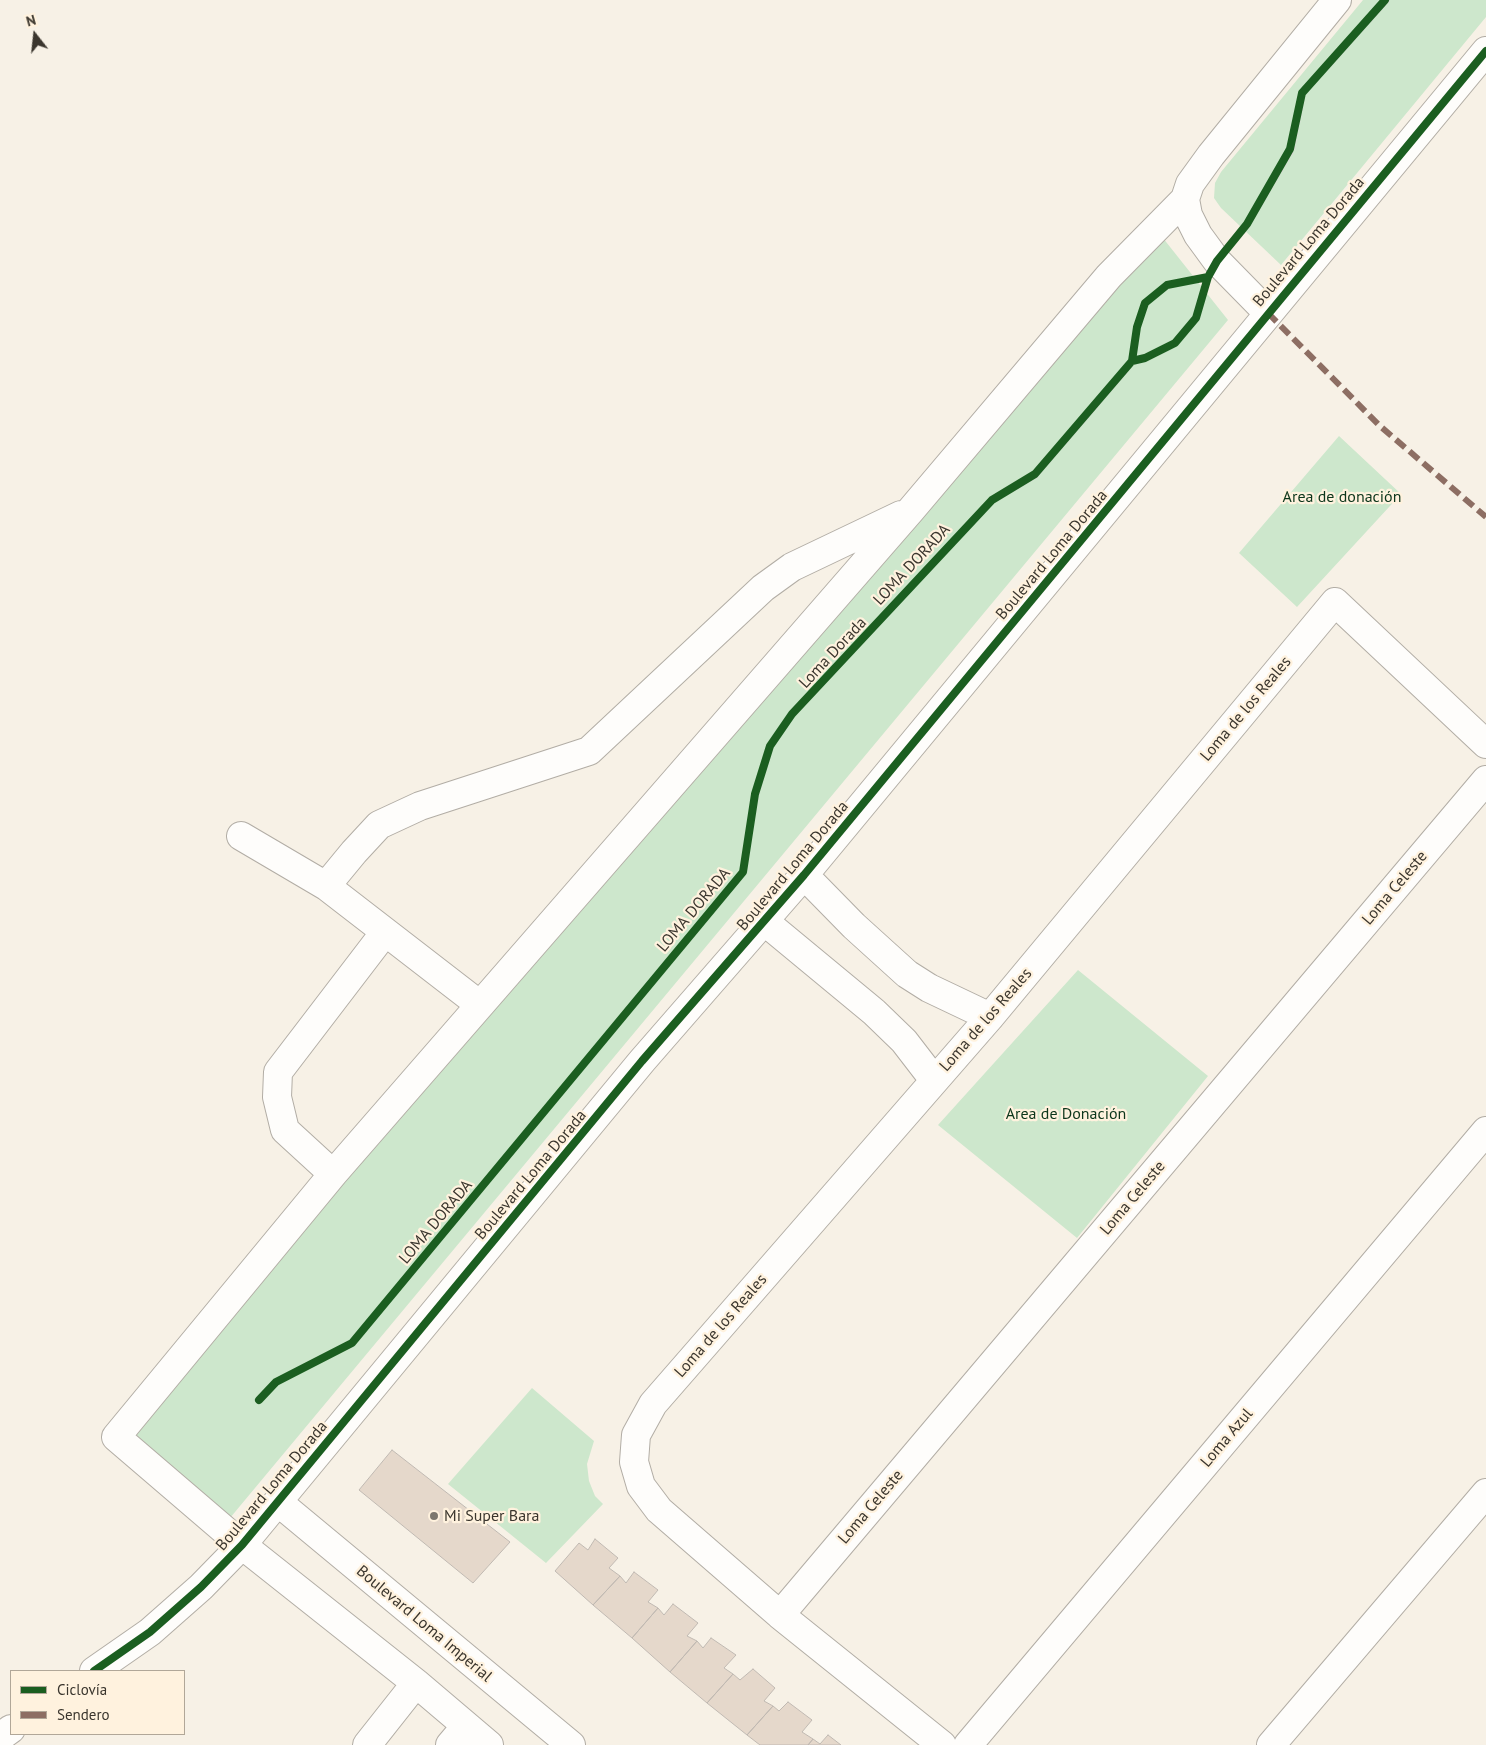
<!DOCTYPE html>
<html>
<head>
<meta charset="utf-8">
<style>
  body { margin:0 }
  #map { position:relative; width:1486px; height:1745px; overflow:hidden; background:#f7f1e6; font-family:"PT Sans",sans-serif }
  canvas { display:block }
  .legend { position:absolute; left:10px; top:1670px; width:175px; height:65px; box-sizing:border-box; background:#fff2de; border:1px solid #b1a798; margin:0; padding:6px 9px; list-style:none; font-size:15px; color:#3b362e }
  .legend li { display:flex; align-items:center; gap:10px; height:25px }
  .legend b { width:25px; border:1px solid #b1a798 }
  .north { position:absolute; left:10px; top:10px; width:50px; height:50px; -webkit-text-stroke:4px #fff2de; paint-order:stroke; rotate:344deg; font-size:14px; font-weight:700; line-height:20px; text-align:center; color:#3b362e }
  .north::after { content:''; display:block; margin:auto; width:18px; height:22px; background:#3b362e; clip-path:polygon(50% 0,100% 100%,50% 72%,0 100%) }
</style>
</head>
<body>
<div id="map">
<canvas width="1486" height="1745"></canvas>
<ul class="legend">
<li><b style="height:6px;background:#1b5e20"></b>Ciclovía</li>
<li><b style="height:6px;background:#8d6e63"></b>Sendero</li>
</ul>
<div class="north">N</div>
</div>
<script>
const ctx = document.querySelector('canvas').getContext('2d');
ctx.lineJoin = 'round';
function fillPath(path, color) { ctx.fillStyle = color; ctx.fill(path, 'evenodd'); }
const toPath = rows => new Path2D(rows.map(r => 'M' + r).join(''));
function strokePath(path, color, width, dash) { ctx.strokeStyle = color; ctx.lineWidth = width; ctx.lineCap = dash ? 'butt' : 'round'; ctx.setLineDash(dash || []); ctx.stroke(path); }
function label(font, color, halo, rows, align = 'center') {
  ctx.font = font + ' "PT Sans",sans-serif'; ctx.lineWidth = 4.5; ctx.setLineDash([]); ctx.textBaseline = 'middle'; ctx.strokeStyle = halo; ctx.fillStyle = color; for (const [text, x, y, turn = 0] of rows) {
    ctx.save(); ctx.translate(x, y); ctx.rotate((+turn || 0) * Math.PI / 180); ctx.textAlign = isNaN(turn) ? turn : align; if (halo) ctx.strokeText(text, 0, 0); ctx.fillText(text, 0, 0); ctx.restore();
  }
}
const green = toPath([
  [1363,0,1486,0,1486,17,1281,265,1221,208,1214,198,1215,183,1221,172],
  [1155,228,1228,320,230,1518,124,1427],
  [1339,436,1401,494,1297,607,1239,553],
  [1078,970,1208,1076,1077,1238,938,1125],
  [532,1388,594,1441,587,1464,589,1481,595,1496,603,1504,546,1563,448,1484]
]);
const building = toPath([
  [392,1450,510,1542,473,1583,359,1490,392,1450],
  [595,1539,618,1558,609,1568,620,1576,593,1605,555,1571,579,1543,588,1550,595,1539],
  [634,1572,658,1590,648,1602,658,1608,632,1638,593,1605,620,1576,626,1583,634,1572],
  [673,1604,698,1623,687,1636,697,1641,670,1672,632,1638,658,1608,664,1615,673,1604],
  [711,1638,736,1655,724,1668,733,1674,707,1703,670,1672,697,1641,703,1648,711,1638],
  [753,1669,775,1688,764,1701,773,1706,747,1735,707,1703,733,1674,740,1680,753,1669],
  [788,1702,812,1720,802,1732,813,1739,808,1745,760,1745,747,1735,773,1706,779,1711,788,1702],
  [828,1735,841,1745,808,1745,813,1739,820,1744,828,1735]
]);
const path = toPath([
  [1326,70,1389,0],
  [1239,238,1248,227,1293,151,1304,96],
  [1132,360,1139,328,1147,303,1168,287,1191,281],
  [743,872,758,794,772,747,793,716,993,502,1036,477,1128,370,1132,361,1138,357,1145,356,1173,342,1194,317,1202,292]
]);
const minor = toPath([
  [1268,313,1217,261,1198,235,1188,215,1185,199,1190,184,1211,155,1337,0],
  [241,836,326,886,480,1005],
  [804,875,854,926,907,974,929,988,990,1017],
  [326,886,354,852,379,825,420,806,589,751,763,588,792,567,901,515],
  [764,921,874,1012,904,1041,934,1080],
  [333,1174,285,1130,277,1097,278,1072,385,932],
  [278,1502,571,1745],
  [780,1615,1486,780],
  [94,1671,150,1632,201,1587,242,1545,642,1061,804,875,1486,51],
  [0,1737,11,1729],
  [367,1745,416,1683],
  [450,1745,466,1726],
  [489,1745,416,1683,242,1545,116,1437,333,1174,911,510,1109,276,1185,199],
  [942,1745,780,1615,659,1510,641,1486,634,1462,636,1435,653,1404,990,1017,1335,602,1486,744],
  [968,1745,1486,1131],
  [1271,1745,1486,1493]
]);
const quiet = toPath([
  [1268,313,1380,426,1486,517]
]);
const cycleway = toPath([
  [1132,361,1145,358,1175,343,1196,318,1208,277],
  [259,1400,276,1382,352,1343,743,872,755,794,770,746,792,714,992,500,1035,474,1132,361,1137,327,1145,303,1167,285,1208,277,1217,261,1247,224,1290,149,1302,93,1385,0],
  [94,1671,150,1632,201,1587,242,1545,642,1061,804,875,1486,51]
]);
const markers = [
  [434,1516,5,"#7d776e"]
];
const streetNames = [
  ["Boulevard Loma Dorada",1309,242,-50],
  ["Boulevard Loma Dorada",1052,555,-50],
  ["LOMA DORADA",912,565,-47],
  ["Loma Dorada",833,653,-47],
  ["Loma de los Reales",1246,709,-50],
  ["Boulevard Loma Dorada",793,866,-50],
  ["Loma Celeste",1395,888,-50],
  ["LOMA DORADA",694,910,-50],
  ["Loma de los Reales",986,1020,-49],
  ["Boulevard Loma Dorada",531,1175,-50],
  ["Loma Celeste",1133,1198,-50],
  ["LOMA DORADA",436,1222,-50],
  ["Loma de los Reales",721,1326,-49],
  ["Loma Azul",1227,1438,-50],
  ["Boulevard Loma Dorada",272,1486,-50],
  ["Loma Celeste",871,1507,-50],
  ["Boulevard Loma Imperial",424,1624,40]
];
const parkNames = [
  ["Area de donación",1342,497],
  ["Area de Donación",1066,1114]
];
const poiNames = [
  ["Mi Super Bara",444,1516]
];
fillPath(green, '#cde7cc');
fillPath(building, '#e5d8cb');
strokePath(building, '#c0b9b2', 1);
strokePath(minor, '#b2ada5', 30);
strokePath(path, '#d9d8d4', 3, [4, 2.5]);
strokePath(minor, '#fefdfb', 28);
strokePath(quiet, '#8d6e63', 6, [12, 6]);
strokePath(cycleway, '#1b5e20', 8);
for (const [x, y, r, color] of markers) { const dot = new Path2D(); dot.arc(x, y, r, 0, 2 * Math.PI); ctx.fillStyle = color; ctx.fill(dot); strokePath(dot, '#fff2de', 2); }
label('16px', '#3b362e', '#fff2de', streetNames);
label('16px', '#0c361b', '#fff2de', parkNames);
label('16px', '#3b362e', '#fff2de', poiNames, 'left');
</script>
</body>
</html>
